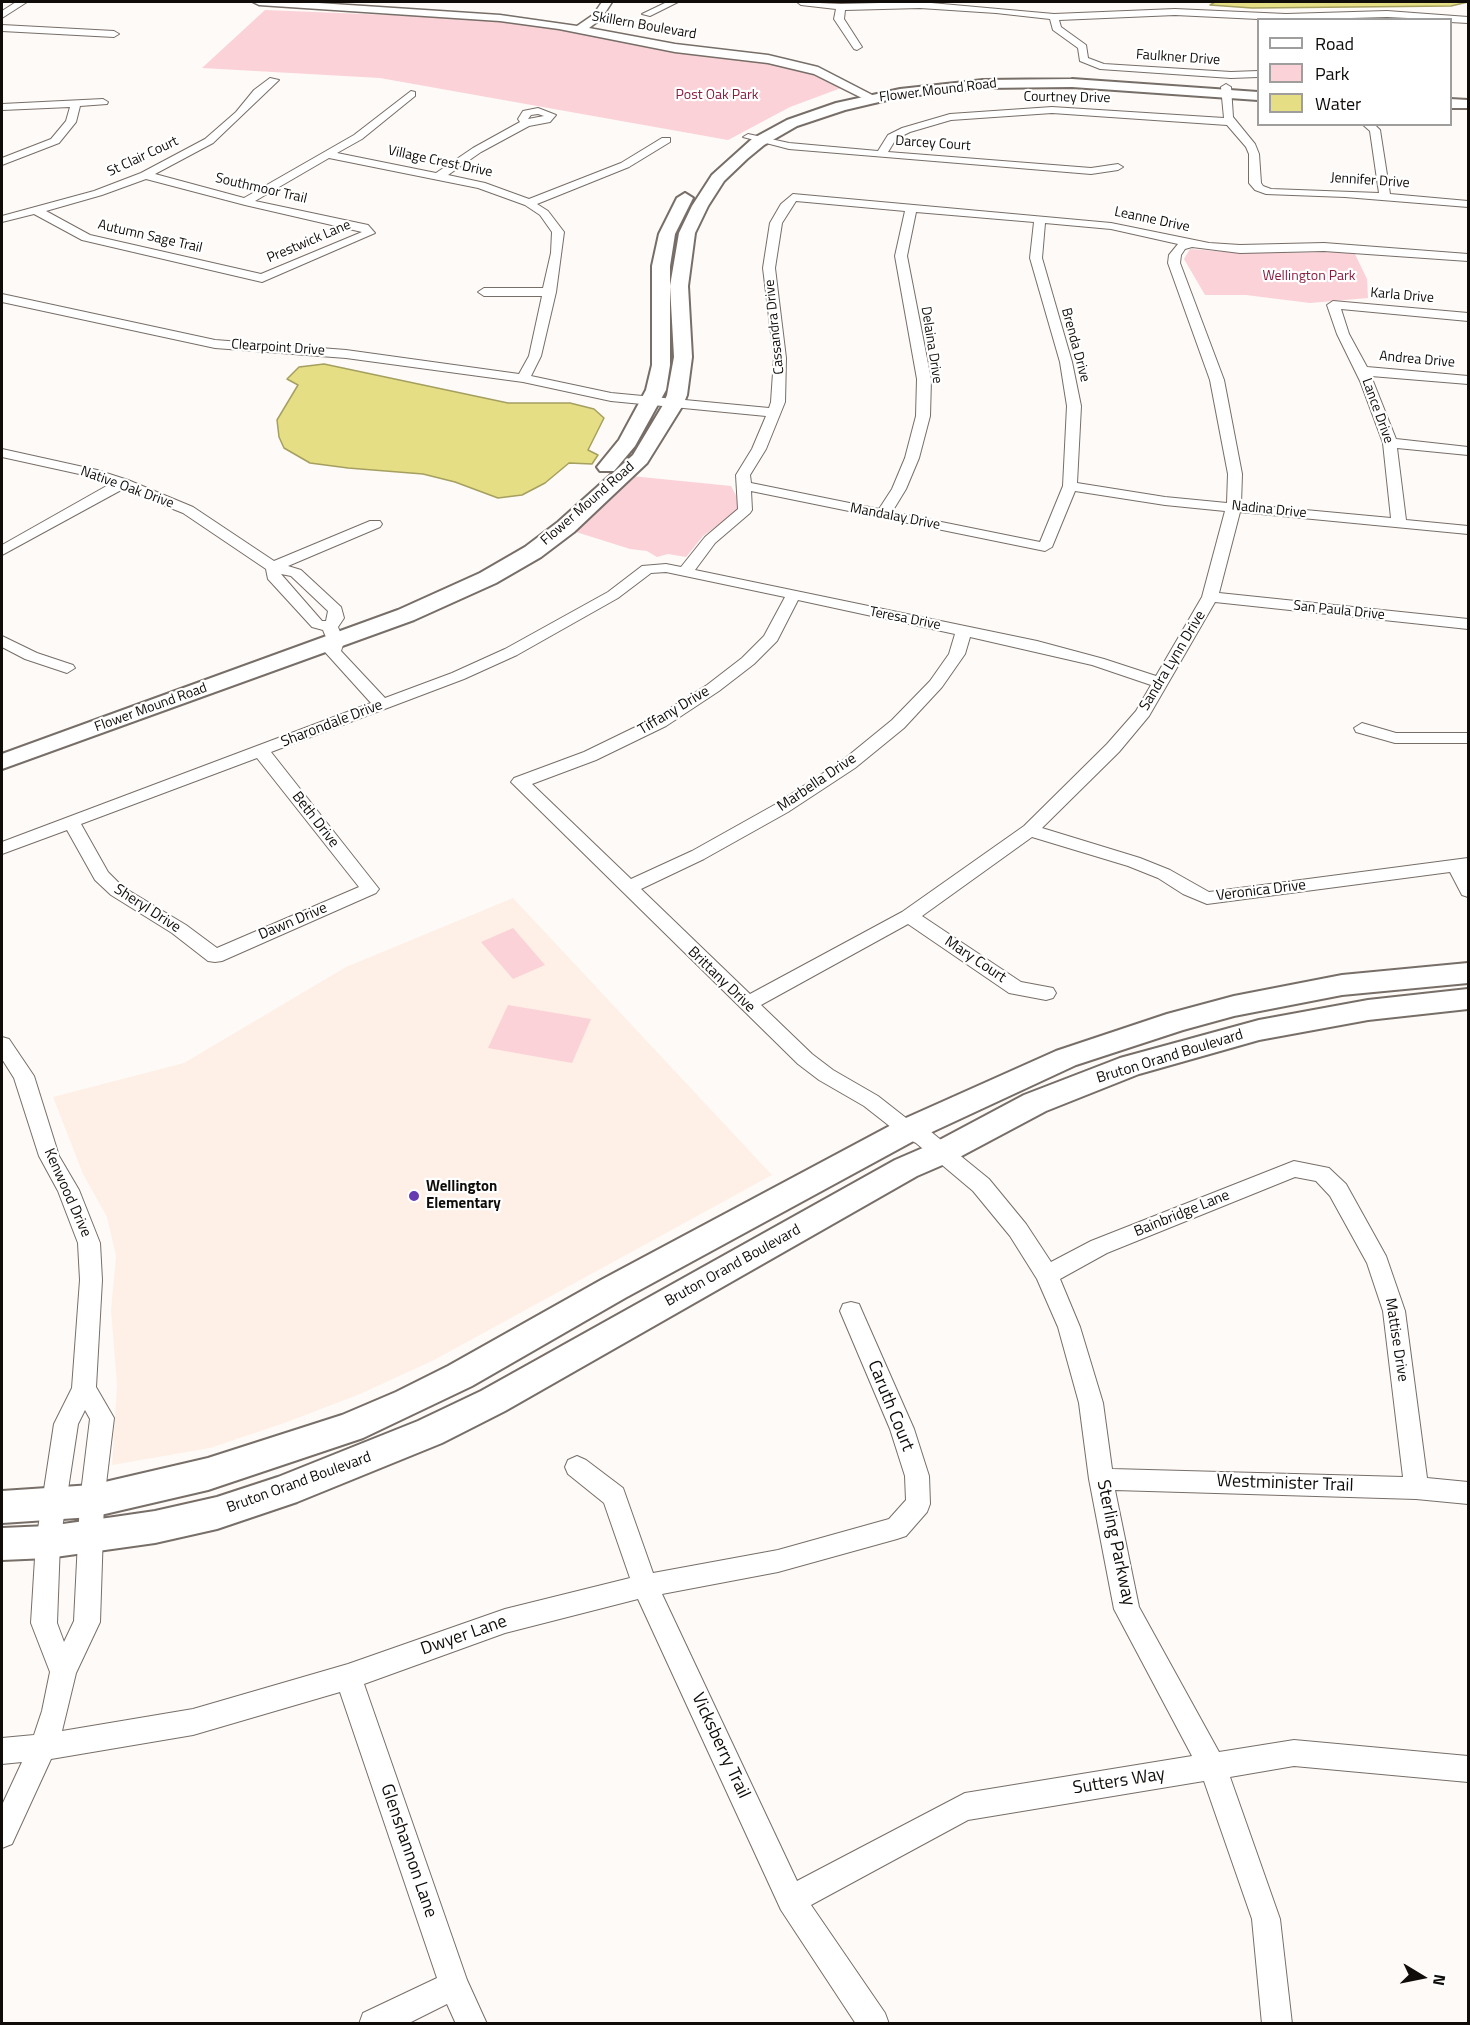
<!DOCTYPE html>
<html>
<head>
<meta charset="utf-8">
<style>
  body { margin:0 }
  #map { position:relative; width:1470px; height:2025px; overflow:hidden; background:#fefaf7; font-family:"Titillium Web",sans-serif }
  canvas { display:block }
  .frame { position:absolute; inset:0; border:3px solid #0f0c09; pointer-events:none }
  .legend { position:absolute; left:1257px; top:18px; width:195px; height:108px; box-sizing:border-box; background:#fff; border:2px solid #9f9e9d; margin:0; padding:8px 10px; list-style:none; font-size:18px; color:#0f0c09 }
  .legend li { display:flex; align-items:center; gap:12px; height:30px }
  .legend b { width:30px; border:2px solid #9f9e9d }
  .north { position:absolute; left:1392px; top:1947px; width:60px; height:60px; -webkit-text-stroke:4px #fff; paint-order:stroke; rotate:100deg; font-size:16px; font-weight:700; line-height:24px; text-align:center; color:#0f0c09 }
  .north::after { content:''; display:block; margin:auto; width:21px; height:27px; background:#0f0c09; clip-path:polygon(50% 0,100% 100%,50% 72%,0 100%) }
</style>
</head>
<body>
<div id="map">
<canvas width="1470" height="2025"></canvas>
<div class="frame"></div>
<ul class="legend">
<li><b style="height:8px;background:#fff"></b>Road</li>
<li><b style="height:16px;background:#fad2d8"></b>Park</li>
<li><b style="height:16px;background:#e5de85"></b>Water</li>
</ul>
<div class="north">N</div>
</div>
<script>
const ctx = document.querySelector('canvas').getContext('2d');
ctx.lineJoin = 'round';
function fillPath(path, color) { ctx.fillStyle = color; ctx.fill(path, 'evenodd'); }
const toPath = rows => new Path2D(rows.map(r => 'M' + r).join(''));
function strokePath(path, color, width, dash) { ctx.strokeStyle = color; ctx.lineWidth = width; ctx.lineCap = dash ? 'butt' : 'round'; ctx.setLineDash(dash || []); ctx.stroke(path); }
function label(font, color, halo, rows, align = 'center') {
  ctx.font = font + ' "Titillium Web",sans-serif'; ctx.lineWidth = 4.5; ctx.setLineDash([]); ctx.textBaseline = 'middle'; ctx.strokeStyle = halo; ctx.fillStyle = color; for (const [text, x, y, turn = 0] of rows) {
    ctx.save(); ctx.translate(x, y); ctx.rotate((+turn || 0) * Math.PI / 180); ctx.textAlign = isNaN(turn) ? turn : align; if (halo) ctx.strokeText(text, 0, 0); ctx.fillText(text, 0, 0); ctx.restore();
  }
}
const built = toPath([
  [513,898,772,1175,434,1360,360,1394,287,1422,210,1448,112,1465,117,1385,111,1310,116,1256,107,1217,83,1174,53,1097,184,1063,346,967]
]);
const green = toPath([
  [265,10,488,19,535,24,759,60,814,73,841,88,790,107,728,140,380,78,202,68],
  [1190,249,1241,253,1354,252,1367,279,1368,298,1310,303,1246,295,1205,295,1184,259],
  [631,476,731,486,741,505,728,518,703,536,686,557,668,554,657,557,647,551,630,549,573,531],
  [513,928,545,965,513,979,481,942],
  [508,1005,591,1019,572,1063,488,1048]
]);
const water = toPath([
  [1215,2,1468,2,1451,6,1252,8,1210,5,1215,2],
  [324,364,508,403,570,403,594,409,604,418,588,450,598,455,592,464,569,463,545,483,522,495,498,498,455,482,423,474,348,468,310,463,284,448,279,437,277,420,298,385,287,379,299,367,324,364]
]);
const minor = toPath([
  [16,2,27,2,2,18,2,11,16,2],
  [667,2,678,2,650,16,642,14,667,2],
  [797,2,841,4,920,2,1054,14,1175,9,1286,14,1387,11,1468,17,1468,23,1450,22,1450,20,1387,17,1279,20,1175,15,1059,20,1061,27,1086,45,1088,58,1104,64,1231,72,1258,71,1258,77,1231,78,1100,69,1080,61,1078,48,1053,30,1050,19,996,13,920,8,845,10,844,19,862,47,857,50,854,49,834,19,836,9,801,5,797,2],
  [2,25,114,31,119,34,114,37,2,31,2,25],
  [270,78,279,80,213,143,155,174,244,198,354,135,411,91,415,92,415,96,362,139,337,153,436,173,473,148,520,122,518,119,523,111,538,108,556,115,550,122,529,126,481,152,448,175,485,183,529,199,621,163,662,138,670,138,670,142,629,167,537,204,548,211,564,232,556,292,541,356,531,376,611,393,769,408,771,402,774,358,763,268,770,223,781,204,793,194,1111,223,1209,243,1240,245,1324,243,1468,254,1468,261,1324,251,1240,253,1192,247,1185,249,1181,255,1180,263,1224,380,1242,474,1241,504,1391,518,1383,443,1360,381,1337,334,1327,305,1333,301,1468,313,1468,321,1341,309,1349,334,1367,367,1468,376,1468,384,1371,376,1396,439,1468,447,1468,455,1397,448,1406,520,1468,526,1468,534,1240,512,1219,593,1468,619,1468,629,1215,602,1149,716,1119,752,1042,828,1140,858,1170,870,1209,892,1468,858,1468,897,1462,895,1450,872,1207,904,1183,894,1158,878,1128,866,1032,837,922,916,1021,982,1053,988,1056,993,1053,998,1046,1000,1009,993,908,924,761,1005,812,1054,833,1070,878,1096,915,1125,930,1131,989,1179,1026,1224,1051,1262,1091,1241,1294,1161,1329,1168,1346,1184,1386,1256,1405,1311,1427,1478,1468,1482,1468,1504,1416,1499,1115,1490,1139,1607,1219,1752,1294,1740,1468,1756,1468,1782,1294,1766,1230,1777,1280,1919,1292,2024,1262,2024,1252,1919,1204,1781,968,1820,811,1905,885,2013,889,2024,856,2024,781,1910,638,1599,505,1633,364,1684,467,1980,487,2024,456,2024,447,2004,407,2024,359,2024,363,2013,437,1978,340,1692,193,1735,51,1759,12,1844,2,1848,2,1805,22,1762,2,1764,2,1738,34,1735,42,1711,50,1672,31,1623,36,1542,54,1424,72,1388,80,1280,78,1243,58,1191,39,1156,14,1078,2,1059,2,1037,9,1039,34,1076,59,1156,79,1190,100,1243,102,1280,96,1387,114,1418,104,1501,100,1622,76,1673,62,1731,193,1709,348,1664,505,1609,630,1578,604,1503,568,1474,565,1467,568,1460,577,1456,586,1460,623,1488,653,1573,778,1550,889,1519,906,1500,905,1476,890,1429,840,1311,843,1304,851,1302,859,1304,862,1311,914,1429,929,1476,930,1504,927,1512,906,1536,897,1539,778,1572,662,1594,797,1881,965,1793,1192,1756,1114,1609,1089,1479,1079,1403,1058,1327,1037,1279,1010,1236,973,1191,916,1143,901,1135,864,1106,819,1080,798,1064,511,782,514,778,584,752,654,718,707,685,742,658,764,636,785,597,666,572,651,573,618,598,517,655,464,679,271,752,379,889,376,893,222,961,215,962,208,961,172,933,111,895,95,880,67,830,2,854,2,842,371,703,325,652,328,642,323,630,312,627,268,579,266,569,183,513,123,489,2,555,2,545,110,484,93,477,2,457,2,449,97,470,128,480,193,507,274,561,370,521,380,521,382,524,380,527,288,566,301,570,341,607,344,618,338,627,344,642,341,651,385,698,452,673,505,649,608,592,642,566,666,564,681,567,705,537,738,509,736,475,752,449,766,416,611,401,523,382,346,358,215,348,2,302,2,294,215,340,346,350,519,374,529,356,542,296,484,296,478,292,484,288,543,288,551,253,552,232,540,215,525,205,478,188,329,158,255,201,368,225,375,233,262,282,82,240,34,214,2,222,2,216,94,191,141,173,205,139,236,112,254,90,270,78],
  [538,114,544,116,528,119,531,115,538,114],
  [146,179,245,205,362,232,261,274,90,235,46,211,102,195,146,179],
  [796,201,905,211,895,256,917,379,916,416,905,458,892,489,879,509,751,483,750,475,766,449,785,402,786,358,775,268,782,223,796,201],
  [916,212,1034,222,1030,258,1060,362,1067,406,1063,486,1040,542,892,512,906,489,919,458,930,416,931,379,907,256,916,212],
  [1045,223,1111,229,1178,244,1169,255,1168,263,1210,380,1228,474,1227,503,1165,497,1077,483,1081,406,1072,362,1042,258,1045,223],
  [751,491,1045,551,1052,547,1075,491,1165,505,1225,511,1202,597,1156,676,1104,659,1037,641,695,570,715,543,750,513,752,510,751,491],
  [281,574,291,576,328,611,326,621,322,621,281,574],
  [798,600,955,634,949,654,930,681,892,720,843,760,776,804,692,851,631,879,532,784,596,760,666,726,719,691,754,664,777,641,798,600],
  [970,637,1092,665,1151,685,1136,711,1107,744,1024,826,902,912,750,994,641,889,704,859,788,812,855,768,904,728,942,687,965,654,970,637],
  [257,758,359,887,217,948,186,925,123,887,108,872,81,824,257,758],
  [1295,1177,1316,1181,1330,1196,1367,1263,1383,1311,1403,1477,1112,1469,1103,1403,1080,1327,1060,1279,1107,1253,1295,1177],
  [85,1410,90,1419,80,1501,74,1621,64,1642,57,1623,60,1542,78,1424,85,1410],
  [1226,84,1231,87,1233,117,1255,144,1259,154,1261,183,1263,186,1271,189,1379,193,1370,131,1362,124,1374,124,1380,130,1390,194,1468,201,1468,207,1345,197,1266,194,1255,190,1249,183,1249,154,1246,147,1227,125,1052,113,951,120,910,132,896,139,888,152,1091,168,1118,164,1123,167,1118,170,1091,174,789,149,743,137,748,134,789,143,878,151,888,135,902,128,950,114,1052,107,1224,118,1221,87,1226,84],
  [103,99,108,102,107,104,80,106,76,122,59,143,2,165,2,158,51,139,66,121,70,107,2,110,2,104,103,99],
  [2,636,37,653,73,665,75,668,67,673,25,659,2,647,2,636],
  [1362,723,1396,733,1468,733,1468,743,1395,743,1356,732,1354,728,1362,723]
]);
const tertiary = toPath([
  [253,2,303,2,500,15,577,26,593,15,602,2,612,2,601,19,589,28,675,44,768,55,818,67,880,99,874,103,870,102,814,74,768,63,675,52,559,29,500,21,259,5,253,2]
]);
const secondary = toPath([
  [1072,79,1258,92,1258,100,1072,87,983,88,900,97,845,110,797,126,764,145,747,159,724,181,708,206,695,233,688,286,692,357,687,395,683,405,647,463,574,532,541,557,496,583,414,620,2,769,2,754,398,610,480,573,525,547,558,522,633,455,663,405,667,395,674,357,670,286,679,233,692,206,712,175,752,139,787,120,836,103,900,89,983,80,1072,79],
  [1450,99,1468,100,1468,108,1450,108,1450,99],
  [685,193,693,198,675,234,670,266,670,365,666,390,635,446,614,471,600,471,597,467,619,440,646,390,652,365,652,266,659,234,677,198,685,193],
  [1468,963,1468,983,1342,995,1234,1016,1183,1030,1076,1065,919,1138,625,1298,472,1386,363,1438,208,1490,92,1517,2,1523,2,1491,92,1485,208,1458,342,1415,396,1392,448,1366,601,1280,897,1122,1056,1051,1167,1014,1234,996,1342,975,1468,963],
  [1468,989,1468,1009,1368,1020,1259,1040,1139,1074,1046,1111,954,1160,917,1176,505,1411,442,1443,297,1502,217,1529,155,1543,48,1558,2,1560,2,1528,48,1526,114,1517,155,1511,217,1497,278,1477,418,1421,481,1391,895,1160,932,1144,1024,1095,1120,1058,1259,1020,1368,1000,1468,989]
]);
const markers = [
  [414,1196,6,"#663ab2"]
];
const farStreetnames = [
  ["Skillern Boulevard",644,26,10],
  ["Faulkner Drive",1178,58,4],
  ["Flower Mound Road",938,91,-7],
  ["Courtney Drive",1067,98,1],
  ["Darcey Court",933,144,4],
  ["St Clair Court",143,157,-25],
  ["Village Crest Drive",440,162,12],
  ["Jennifer Drive",1370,181,4],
  ["Southmoor Trail",261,189,13],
  ["Leanne Drive",1152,220,12],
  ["Autumn Sage Trail",150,237,13],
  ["Prestwick Lane",309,242,-23],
  ["Karla Drive",1402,296,5],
  ["Cassandra Drive",775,327,-96],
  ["Delaina Drive",931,345,81],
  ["Brenda Drive",1075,345,75],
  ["Clearpoint Drive",278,348,4],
  ["Andrea Drive",1417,360,5],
  ["Lance Drive",1377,411,70],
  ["Native Oak Drive",127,488,20],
  ["Flower Mound Road",588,504,-41],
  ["Nadina Drive",1269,510,6],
  ["Mandalay Drive",895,517,11],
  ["San Paula Drive",1339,611,6],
  ["Teresa Drive",905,619,11],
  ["Flower Mound Road",151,708,-20]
];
const farParknames = [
  ["Post Oak Park",717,96],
  ["Wellington Park",1309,277]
];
const streetNames = [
  ["Sandra Lynn Drive",1173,661,-59],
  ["Tiffany Drive",674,711,-31],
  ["Sharondale Drive",332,724,-21],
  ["Marbella Drive",817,783,-34],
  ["Beth Drive",315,820,52],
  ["Veronica Drive",1261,891,-7],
  ["Sheryl Drive",147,909,33],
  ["Dawn Drive",293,922,-23],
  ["Mary Court",975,960,34],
  ["Brittany Drive",721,980,44],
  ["Bruton Orand Boulevard",1170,1057,-17],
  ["Kenwood Drive",67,1193,66],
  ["Bainbridge Lane",1182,1214,-22],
  ["Bruton Orand Boulevard",733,1266,-29],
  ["Mattise Drive",1396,1340,81],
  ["Bruton Orand Boulevard",299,1483,-20]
];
const poiNames = [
  ["Wellington",426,1187],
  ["Elementary",426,1204]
];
const nearStreetnames = [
  ["Caruth Court",890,1406,68],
  ["Westminister Trail",1285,1484,2],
  ["Sterling Parkway",1115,1543,78],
  ["Dwyer Lane",464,1636,-19],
  ["Vicksberry Trail",720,1746,65],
  ["Sutters Way",1119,1782,-9],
  ["Glenshannon Lane",408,1851,71]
];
fillPath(built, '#fef0e6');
fillPath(green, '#fad2d8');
fillPath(water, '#e5de85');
strokePath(water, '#a59f60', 1.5);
strokePath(minor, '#776e68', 2);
strokePath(tertiary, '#776e68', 3);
strokePath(secondary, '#776e68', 4);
fillPath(minor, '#fff');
fillPath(tertiary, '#fff');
fillPath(secondary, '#fff');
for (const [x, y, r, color] of markers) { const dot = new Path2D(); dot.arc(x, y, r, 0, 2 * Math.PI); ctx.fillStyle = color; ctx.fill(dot); strokePath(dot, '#fff', 2); }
label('14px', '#0f0c09', '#fff', farStreetnames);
label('14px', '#891f3f', '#fff', farParknames);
label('15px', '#0f0c09', '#fff', streetNames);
label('bold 15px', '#0f0c09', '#fff', poiNames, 'left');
label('18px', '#0f0c09', '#fff', nearStreetnames);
</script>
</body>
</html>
